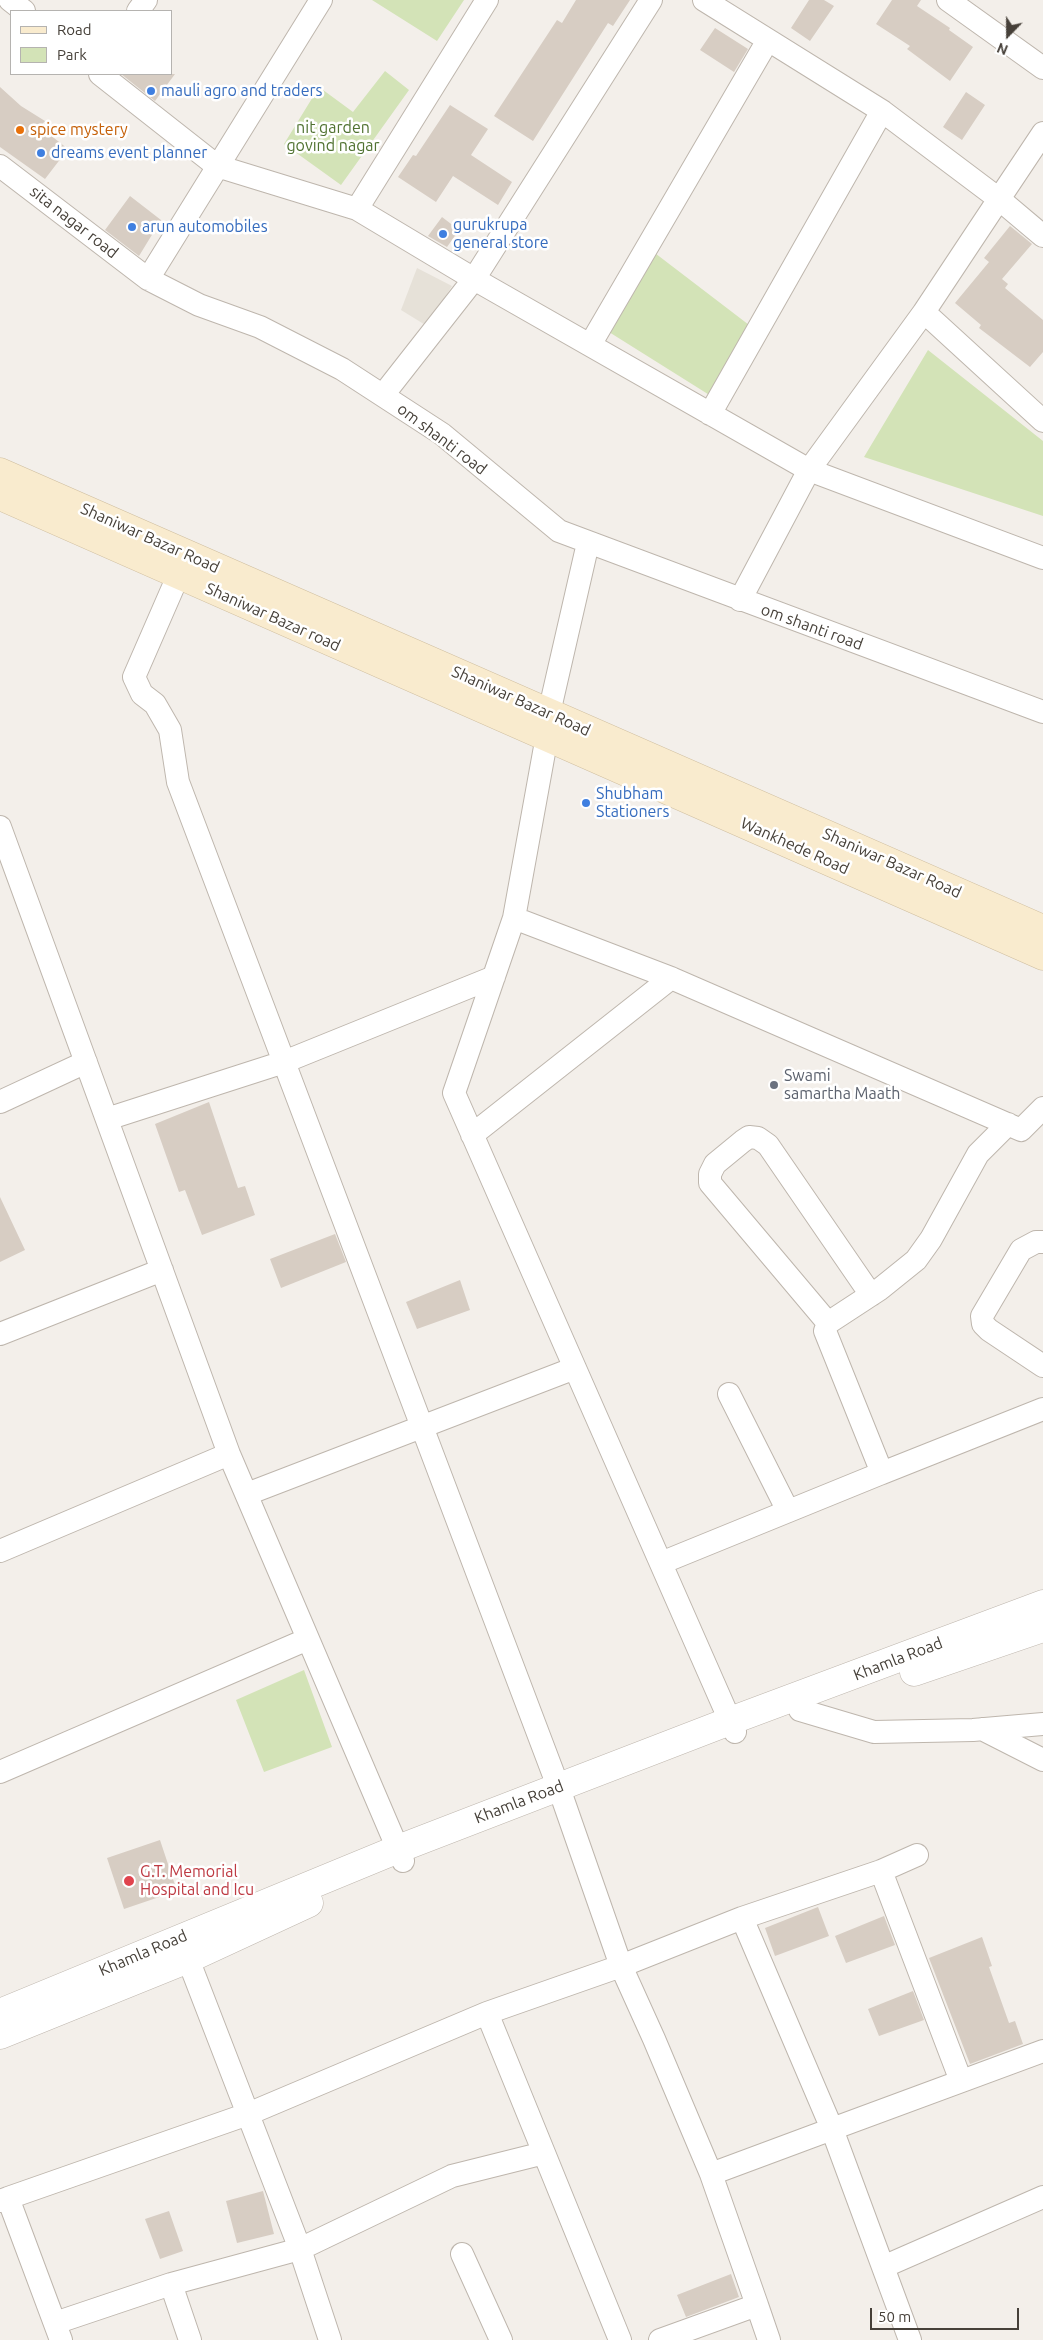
<!DOCTYPE html>
<html>
<head>
<meta charset="utf-8">
<style>
  body { margin:0 }
  #map { position:relative; width:1043px; height:2340px; overflow:hidden; background:#f3efea; font-family:Ubuntu,sans-serif }
  canvas { display:block }
  .legend { position:absolute; left:10px; top:10px; width:162px; height:65px; box-sizing:border-box; background:#fff; border:1px solid #b5b3b0; margin:0; padding:6px 9px; list-style:none; font-size:15px; color:#464039 }
  .legend li { display:flex; align-items:center; gap:10px; height:25px }
  .legend b { width:25px; border:1px solid #b5b3b0 }
  .north { position:absolute; left:983px; top:10px; width:50px; height:50px; -webkit-text-stroke:4px #fff; paint-order:stroke; rotate:202deg; font-size:14px; font-weight:700; line-height:20px; text-align:center; color:#464039 }
  .north::after { content:''; display:block; margin:auto; width:18px; height:22px; background:#464039; clip-path:polygon(50% 0,100% 100%,50% 72%,0 100%) }
  .scale { position:absolute; left:870px; top:2308px; width:149px; height:22px; box-sizing:border-box; border:2px solid #464039; border-top:0; padding-left:6px; font-size:15px; line-height:18px; white-space:nowrap; color:#464039; -webkit-text-stroke:4px #fff; paint-order:stroke }
</style>
</head>
<body>
<div id="map">
<canvas width="1043" height="2340"></canvas>
<ul class="legend">
<li><b style="height:6px;background:#f9ebce"></b>Road</li>
<li><b style="height:14px;background:#d3e3b7"></b>Park</li>
</ul>
<div class="north">N</div>
<div class="scale">50 m</div>
</div>
<script>
const ctx = document.querySelector('canvas').getContext('2d');
ctx.lineJoin = 'round';
function fillPath(path, color) { ctx.fillStyle = color; ctx.fill(path, 'evenodd'); }
const toPath = rows => new Path2D(rows.map(r => 'M' + r).join(''));
function strokePath(path, color, width, dash) { ctx.strokeStyle = color; ctx.lineWidth = width; ctx.lineCap = dash ? 'butt' : 'round'; ctx.setLineDash(dash || []); ctx.stroke(path); }
function label(font, color, halo, rows, align = 'center') {
  ctx.font = font + ' Ubuntu,sans-serif'; ctx.lineWidth = 5; ctx.setLineDash([]); ctx.textBaseline = 'middle'; ctx.strokeStyle = halo; ctx.fillStyle = color; for (const [text, x, y, turn = 0] of rows) {
    ctx.save(); ctx.translate(x, y); ctx.rotate((+turn || 0) * Math.PI / 180); ctx.textAlign = isNaN(turn) ? turn : align; if (halo) ctx.strokeText(text, 0, 0); ctx.fillText(text, 0, 0); ctx.restore();
  }
}
const residential = toPath([
  [417,268,452,286,427,326,401,310]
]);
const green = toPath([
  [372,0,464,0,437,41],
  [385,71,409,90,341,185,284,144,319,87,353,112],
  [647,247,753,328,711,396,601,327],
  [928,350,1043,441,1043,516,864,457],
  [304,1670,332,1747,264,1772,236,1700]
]);
const building = toPath([
  [576,0,630,0,613,26,608,23,533,141,494,116,557,20,562,23],
  [809,0,824,0,834,6,810,41,791,28],
  [892,0,921,0,917,6,950,28,949,30,973,47,950,81,907,49,910,46,876,24],
  [715,28,748,49,734,72,700,50],
  [121,74,175,74,155,101],
  [0,87,21,106,45,121,40,127,68,149,45,179,0,147],
  [966,92,985,105,962,140,943,127],
  [450,105,488,129,471,155,512,182,498,205,453,176,436,202,398,177,413,155,416,156],
  [130,196,161,220,139,256,105,230],
  [442,217,459,230,447,247,428,236],
  [1010,226,1032,244,1002,279,1008,284,1005,288,1043,320,1043,352,1030,367,979,328,981,325,955,303,989,262,984,258],
  [209,1102,238,1188,245,1186,255,1215,202,1235,185,1190,179,1192,155,1124],
  [0,1197,25,1250,0,1262],
  [335,1234,346,1262,281,1288,270,1259],
  [460,1280,470,1310,417,1329,406,1302],
  [160,1840,177,1891,124,1909,107,1858],
  [818,1907,829,1936,775,1956,765,1928],
  [884,1916,895,1945,846,1963,835,1936],
  [982,1937,992,1966,989,1967,1009,2023,1015,2021,1023,2044,970,2064,929,1958],
  [913,1991,924,2020,879,2036,868,2009],
  [263,2191,274,2234,237,2243,226,2201],
  [169,2211,183,2251,160,2259,145,2219],
  [731,2274,739,2297,686,2317,677,2295]
]);
const minor = toPath([
  [10,0,24,11],
  [321,0,148,279,199,305,260,327,342,369,442,434,559,531,1043,712],
  [487,0,357,209,474,279,809,470,924,312],
  [704,0,882,111,999,199,1043,133],
  [948,0,1043,68],
  [138,11,146,0],
  [100,74,217,166,357,209],
  [0,166,148,279],
  [1043,236,999,199,924,312,1043,421],
  [590,345,768,40],
  [383,395,474,279,651,0],
  [710,414,882,111],
  [588,543,549,713,547,736,514,918,454,1093,735,1732],
  [740,600,809,470,1043,558],
  [0,827,229,1454,403,1861],
  [514,918,671,978,1021,1130,1043,1108],
  [0,1102,86,1062],
  [107,1119,284,1062,494,977],
  [1008,1124,978,1154,931,1239,916,1260,880,1289,828,1323,825,1331,882,1473,1043,1409],
  [472,1135,671,978],
  [1043,1242,1036,1242,1021,1250,982,1316,983,1324,989,1330,1043,1366],
  [828,1323,710,1183,710,1174,715,1164,743,1141,749,1137,758,1138,768,1145,871,1295],
  [0,1334,162,1270],
  [729,1394,788,1511],
  [247,1494,575,1368],
  [0,1551,229,1454],
  [661,1563,882,1473],
  [800,1710,874,1732,973,1730,1043,1724],
  [982,1729,1043,1760],
  [0,1772,308,1639],
  [881,1871,961,2081],
  [742,1918,832,2129,1043,2051],
  [188,1959,300,2249,330,2340],
  [487,2013,544,2153],
  [711,2174,832,2129,910,2340],
  [8,2198,248,2114,487,2013,621,1966,561,1794,178,782,170,730,155,704,142,694,134,677,185,560],
  [0,2201,8,2198,61,2340],
  [462,2254,501,2340],
  [883,2267,1043,2197],
  [757,2305,769,2340],
  [55,2323,171,2284],
  [190,2340,171,2284,300,2249,452,2176,544,2153,620,2340],
  [660,2340,757,2305,711,2174,654,2039,621,1966,742,1918,881,1871,917,1855]
]);
const tertiary = toPath([
  [914,1672,1043,1628],
  [0,2013,398,1849,730,1721,1043,1604],
  [0,2035,188,1959,309,1903]
]);
const secondary = toPath([
  [0,472,1043,929],
  [0,496,1043,956]
]);
const markers = [
  [151,91,5,"#3f7fe0"],
  [20,130,5,"#e8710a"],
  [41,153,5,"#3f7fe0"],
  [132,227,5,"#3f7fe0"],
  [443,234,5,"#3f7fe0"],
  [586,803,5,"#3f7fe0"],
  [774,1085,5,"#6b7280"],
  [129,1881,6,"#e0444e"]
];
const shopNames = [
  ["mauli agro and traders",161,91],
  ["dreams event planner",51,153],
  ["gurukrupa",453,225],
  ["general store",453,243],
  ["arun automobiles",142,227],
  ["Shubham",596,794],
  ["Stationers",596,812]
];
const parkNames = [
  ["nit garden",333,128],
  ["govind nagar",333,146]
];
const foodNames = [
  ["spice mystery",30,130]
];
const streetNames = [
  ["sita nagar road",74,222,38],
  ["om shanti road",442,439,37],
  ["Shaniwar Bazar Road",150,538,24],
  ["Shaniwar Bazar road",273,617,24],
  ["om shanti road",812,627,20],
  ["Shaniwar Bazar Road",521,701,24],
  ["Wankhede Road",795,846,24],
  ["Shaniwar Bazar Road",892,863,24],
  ["Khamla Road",898,1659,-21],
  ["Khamla Road",519,1802,-21],
  ["Khamla Road",143,1953,-23]
];
const worshipNames = [
  ["Swami",784,1076],
  ["samartha Maath",784,1094]
];
const healthNames = [
  ["G.T. Memorial",140,1872],
  ["Hospital and Icu",140,1890]
];
fillPath(residential, '#e6e1d8');
fillPath(green, '#d3e3b7');
fillPath(building, '#d7cdc3');
strokePath(minor, '#beb6ad', 24);
strokePath(tertiary, '#beb6ad', 29);
strokePath(secondary, '#cebd9e', 29);
strokePath(minor, '#fff', 22);
strokePath(tertiary, '#fff', 28);
strokePath(secondary, '#f9ebce', 28);
for (const [x, y, r, color] of markers) { const dot = new Path2D(); dot.arc(x, y, r, 0, 2 * Math.PI); ctx.fillStyle = color; ctx.fill(dot); strokePath(dot, '#fff', 2); }
label('16px', '#366cbe', '#fff', shopNames, 'left');
label('16px', '#507231', '#fff', parkNames);
label('16px', '#c56008', '#fff', foodNames, 'left');
label('16px', '#464039', '#fff', streetNames);
label('16px', '#5b616d', '#fff', worshipNames, 'left');
label('16px', '#be3a42', '#fff', healthNames, 'left');
</script>
</body>
</html>
